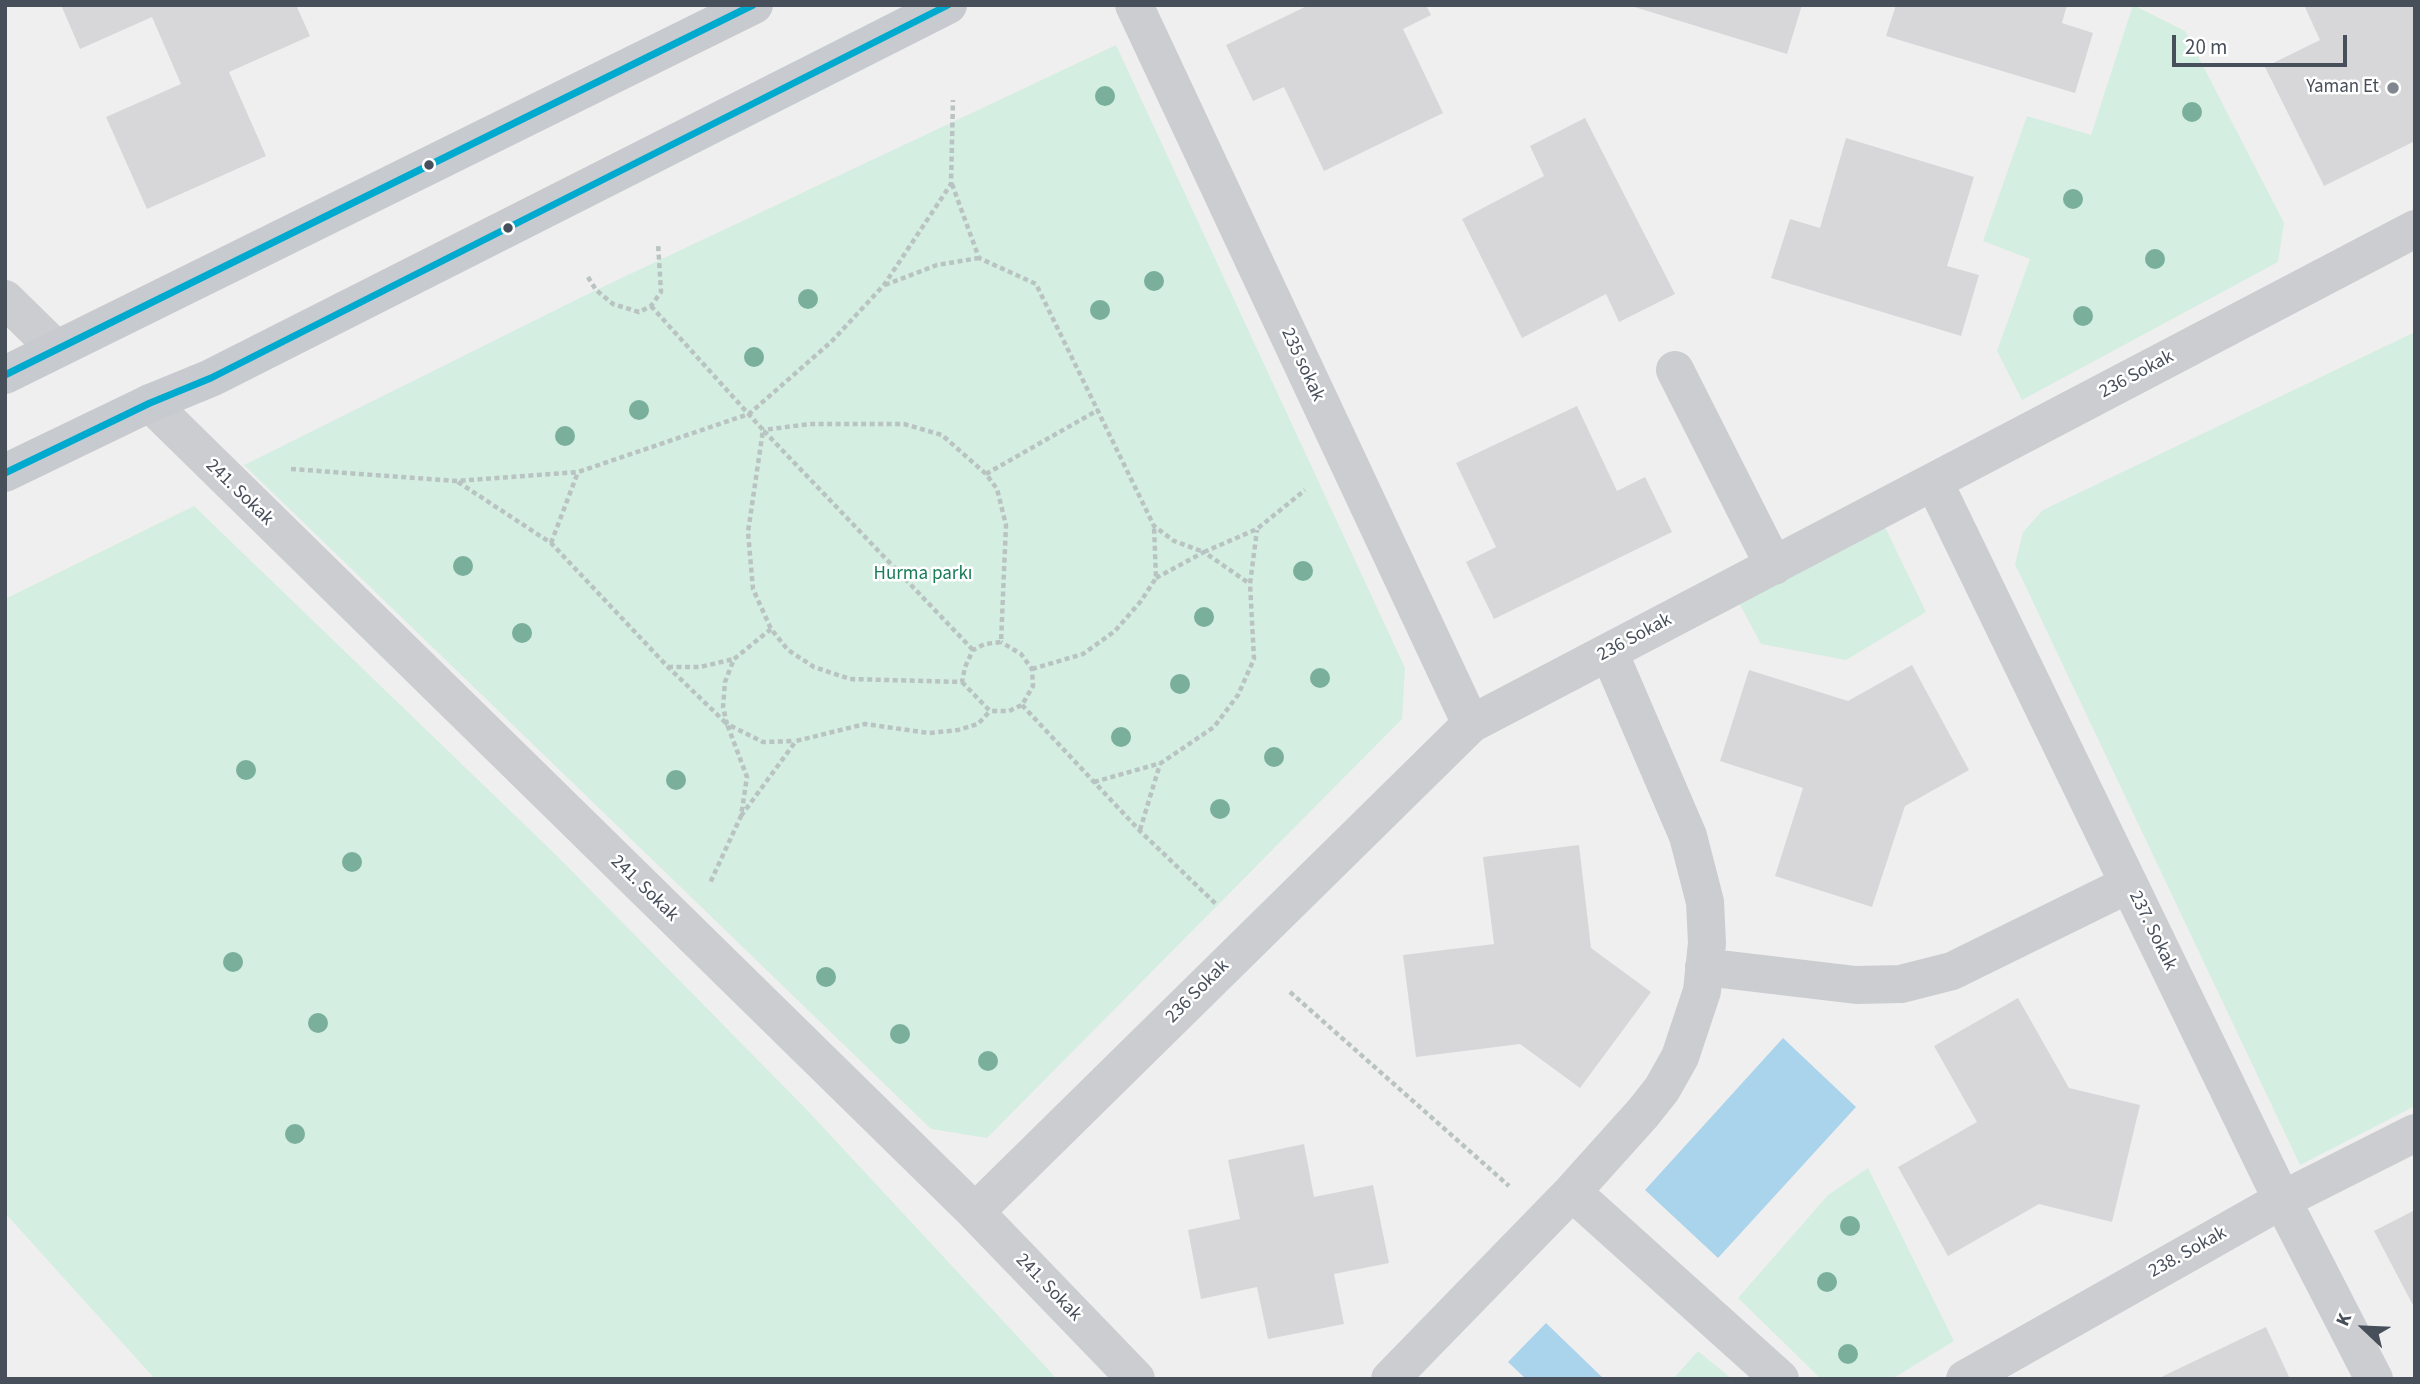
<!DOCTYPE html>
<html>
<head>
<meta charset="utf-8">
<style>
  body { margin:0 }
  #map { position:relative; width:2420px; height:1384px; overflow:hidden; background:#f0efef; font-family:"Source Sans 3",sans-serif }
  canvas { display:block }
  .frame { position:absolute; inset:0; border:7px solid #474f5b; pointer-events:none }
  .north { position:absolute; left:2329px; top:1293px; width:70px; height:70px; -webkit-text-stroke:5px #fff; paint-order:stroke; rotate:293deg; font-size:19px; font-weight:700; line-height:28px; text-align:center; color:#474f5b }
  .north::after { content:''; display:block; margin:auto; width:24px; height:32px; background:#474f5b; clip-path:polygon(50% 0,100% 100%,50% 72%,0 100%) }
  .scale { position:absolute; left:2172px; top:35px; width:175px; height:32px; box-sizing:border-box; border:4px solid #474f5b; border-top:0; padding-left:9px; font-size:21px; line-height:24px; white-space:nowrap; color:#474f5b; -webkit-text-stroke:5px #fff; paint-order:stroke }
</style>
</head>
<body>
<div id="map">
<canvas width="2420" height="1384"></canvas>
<div class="frame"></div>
<div class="north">K</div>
<div class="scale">20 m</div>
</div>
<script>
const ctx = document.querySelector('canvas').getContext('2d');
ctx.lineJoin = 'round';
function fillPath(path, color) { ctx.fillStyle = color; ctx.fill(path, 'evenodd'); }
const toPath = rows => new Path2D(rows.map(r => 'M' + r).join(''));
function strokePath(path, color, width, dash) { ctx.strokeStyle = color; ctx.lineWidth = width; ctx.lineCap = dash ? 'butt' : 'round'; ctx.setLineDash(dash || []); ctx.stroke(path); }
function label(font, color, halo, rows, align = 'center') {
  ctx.font = font + ' "Source Sans 3",sans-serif'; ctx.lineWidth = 5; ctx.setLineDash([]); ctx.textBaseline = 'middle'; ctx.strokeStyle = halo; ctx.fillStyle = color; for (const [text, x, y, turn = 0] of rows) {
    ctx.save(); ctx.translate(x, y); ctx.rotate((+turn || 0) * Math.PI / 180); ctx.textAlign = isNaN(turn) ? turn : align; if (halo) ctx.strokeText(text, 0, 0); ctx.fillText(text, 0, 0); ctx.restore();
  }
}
const green = toPath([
  [2133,5,2185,31,2284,223,2278,262,2022,400,1997,351,2030,259,1983,241,2027,116,2091,135],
  [1116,45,1405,668,1402,719,987,1138,931,1129,244,465,596,290],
  [2415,332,2415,1106,2300,1165,2015,564,2023,532,2043,510],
  [194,506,555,854,808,1111,1057,1379,155,1379,5,1213,5,599],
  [1884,525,1926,612,1846,660,1761,644,1739,603],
  [1868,1168,1954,1341,1892,1379,1821,1379,1738,1298,1828,1195],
  [1698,1351,1732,1379,1673,1379]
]);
const water = toPath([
  [1783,1038,1856,1107,1718,1258,1645,1190],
  [1546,1323,1604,1379,1526,1379,1508,1362]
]);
const building = toPath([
  [61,5,296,5,310,36,229,72,266,156,147,209,106,117,181,84,152,17,80,49],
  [1309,5,1426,5,1431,15,1403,29,1443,113,1324,171,1284,87,1253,101,1226,45],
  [1628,5,1802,5,1787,54],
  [1896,5,2067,5,2062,23,2093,33,2075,93,1886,36],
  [2304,5,2415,5,2415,141,2324,186,2265,67,2320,40],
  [1585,118,1675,294,1619,322,1606,294,1522,338,1462,219,1544,176,1530,146],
  [1846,138,1974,177,1947,266,1979,275,1961,336,1771,278,1790,219,1820,228],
  [1577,406,1617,491,1645,477,1672,532,1494,619,1466,562,1496,547,1456,463],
  [1912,665,1969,770,1905,806,1872,907,1775,876,1803,788,1720,761,1749,670,1848,701],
  [1579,845,1591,948,1651,992,1580,1088,1520,1044,1416,1057,1403,955,1494,944,1483,857],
  [2018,998,2069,1088,2140,1105,2112,1222,2039,1204,1948,1256,1898,1167,1977,1122,1934,1046],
  [1304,1144,1314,1197,1373,1185,1389,1263,1334,1274,1344,1324,1268,1339,1257,1287,1201,1299,1188,1230,1240,1219,1228,1160],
  [2415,1210,2415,1309,2374,1231],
  [2266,1327,2290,1379,2157,1379]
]);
const path = toPath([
  [952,184,979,258,1036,284,1154,526,1174,541,1204,552,1257,529,1305,490],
  [588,277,596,290,613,304,639,312,651,306,661,292,658,243],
  [885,285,937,265,979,258],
  [651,306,763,430,748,532,753,589,771,629,788,650,814,667,850,679,962,682,965,667,973,650,985,644,1001,642,1006,525,997,489,986,474,942,435,904,424,810,424,763,430],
  [764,431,973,650],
  [291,469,457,481,578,472,749,414,831,342,884,285,951,184,953,100],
  [986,474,1098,410],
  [458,482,551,543,667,666,727,724,747,777,741,816,710,883],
  [551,543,578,472],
  [1156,578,1204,552,1250,584],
  [771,629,734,659,725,682,723,707,727,724,763,742,795,741],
  [668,667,700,667,734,659],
  [1032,669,1083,654,1115,631,1141,601,1156,578,1154,526],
  [962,682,990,711,1009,711,1022,705,1033,686,1032,669,1021,654,1001,642],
  [1022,705,1140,831,1217,905],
  [1094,782,1161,763,1214,727,1238,695,1254,659,1250,584,1257,530],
  [741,816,796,741,865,724,929,733,958,730,978,724,990,711],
  [1140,830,1160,764],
  [1290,992,1509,1186]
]);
const minor = toPath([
  [1134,5,1471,724],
  [5,299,56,349],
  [1675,370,1774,566],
  [150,403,975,1212,1136,1379],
  [1934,482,2282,1200,2374,1379],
  [1609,652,1688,836,1705,902,1707,943,1702,991,1680,1057,1662,1089,1643,1113,1572,1192,1780,1379],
  [1704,967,1856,985,1901,984,1952,971,2129,884],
  [975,1212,1471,724,2415,229],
  [1390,1379,1572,1192],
  [1965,1379,2282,1200,2415,1133]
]);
const major = toPath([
  [5,375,754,5],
  [5,473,150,403,211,378,948,5]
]);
const bus1 = toPath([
  [5,375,753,5],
  [5,473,150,403,211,378,948,5]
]);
const trees = [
  [1105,96],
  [2192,112],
  [2073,199],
  [2155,259],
  [1154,281],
  [808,299],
  [1100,310],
  [2083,316],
  [754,357],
  [639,410],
  [565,436],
  [463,566],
  [1303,571],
  [1204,617],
  [522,633],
  [1320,678],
  [1180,684],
  [1121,737],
  [1274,757],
  [246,770],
  [676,780],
  [1220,809],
  [352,862],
  [233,962],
  [826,977],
  [318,1023],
  [900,1034],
  [988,1061],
  [295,1134],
  [1850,1226],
  [1827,1282],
  [1848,1354]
];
const markers = [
  [2393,88,7,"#82878f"],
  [429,165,6,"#474f5b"],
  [508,228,6,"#474f5b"]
];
const poiNames = [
  ["Yaman Et",2379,88]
];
const streetNames = [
  ["235 sokak",1302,365,65],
  ["236 Sokak",2137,375,-28],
  ["241. Sokak",239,493,44],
  ["236 Sokak",1635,638,-28],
  ["241. Sokak",644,889,44],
  ["237. Sokak",2152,931,64],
  ["236 Sokak",1198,992,-45],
  ["238. Sokak",2188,1253,-29],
  ["241. Sokak",1048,1288,46]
];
const parkNames = [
  ["Hurma parkı",923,575]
];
fillPath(green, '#d4eee2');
fillPath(water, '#aad4ec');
fillPath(building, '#d7d7d9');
strokePath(path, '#b9c4c2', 4.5, [5, 3.5]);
strokePath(minor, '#cbcdd0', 38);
strokePath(major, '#c7cace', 38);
strokePath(bus1, '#00a9ce', 7);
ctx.fillStyle = '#7aaf9c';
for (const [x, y] of trees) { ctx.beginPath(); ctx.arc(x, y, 10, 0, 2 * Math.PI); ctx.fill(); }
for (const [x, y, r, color] of markers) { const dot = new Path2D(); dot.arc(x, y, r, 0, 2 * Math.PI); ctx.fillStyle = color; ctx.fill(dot); strokePath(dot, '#fff', 2.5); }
label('19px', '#474f5b', '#fff', poiNames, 'right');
label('19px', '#474f5b', '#fff', streetNames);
label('19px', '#197b58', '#fff', parkNames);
</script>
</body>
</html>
